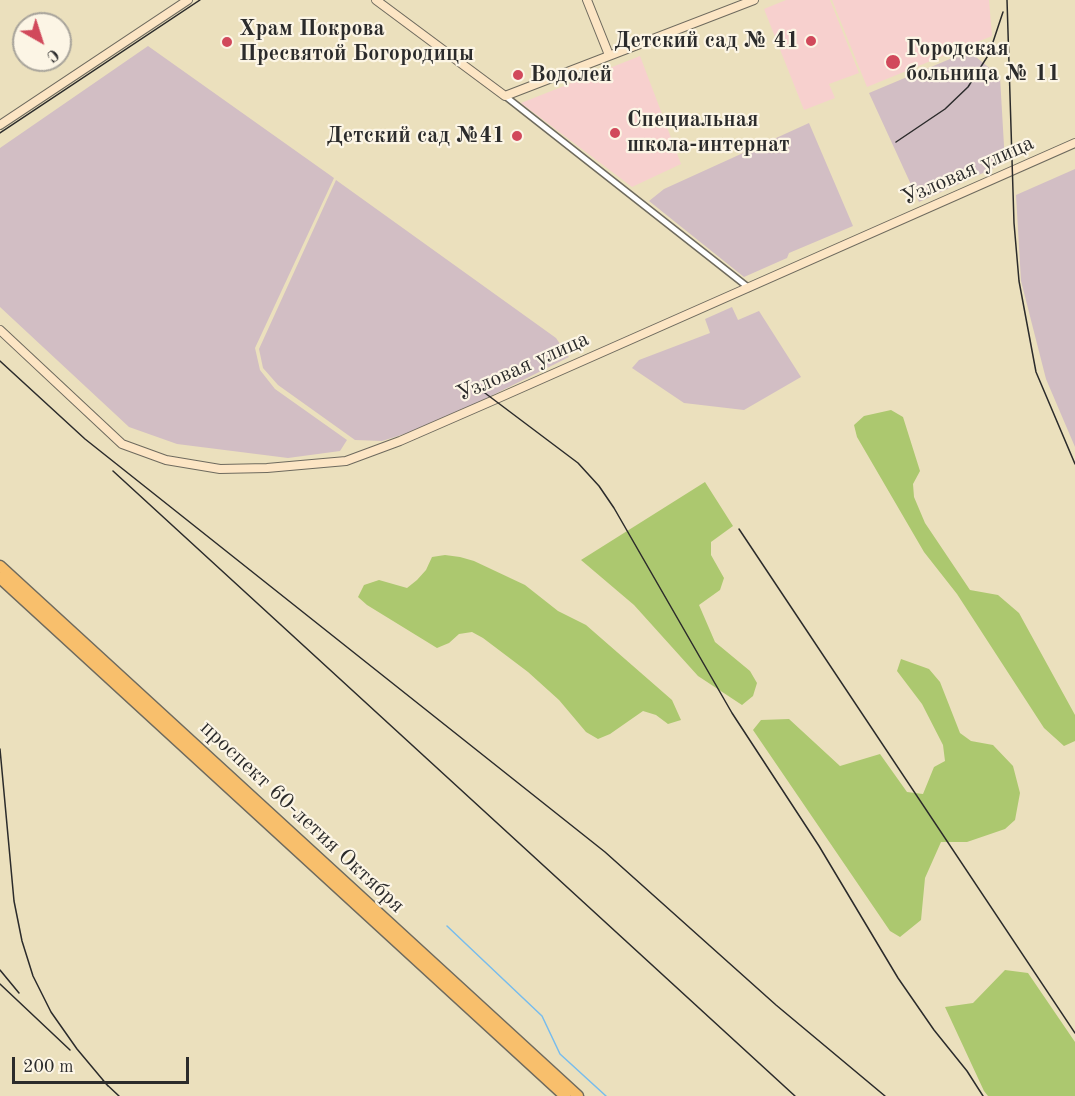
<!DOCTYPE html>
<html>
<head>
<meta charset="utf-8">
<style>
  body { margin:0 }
  #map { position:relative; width:1075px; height:1096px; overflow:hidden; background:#ebe0bd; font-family:"Old Standard TT",serif }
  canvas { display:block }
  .north { position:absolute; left:12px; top:12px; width:60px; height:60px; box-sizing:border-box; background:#fcf5e5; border:2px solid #a8a49b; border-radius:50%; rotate:141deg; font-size:16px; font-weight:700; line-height:24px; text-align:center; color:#2b2b2b }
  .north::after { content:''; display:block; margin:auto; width:21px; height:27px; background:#d1495b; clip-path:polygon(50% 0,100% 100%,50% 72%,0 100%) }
  .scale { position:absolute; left:12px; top:1057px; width:177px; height:27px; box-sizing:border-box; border:3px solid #2b2b2b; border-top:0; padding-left:8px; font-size:18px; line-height:21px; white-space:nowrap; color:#2b2b2b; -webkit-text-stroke:4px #fcf5e5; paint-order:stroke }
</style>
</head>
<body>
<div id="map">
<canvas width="1075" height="1096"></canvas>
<div class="north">С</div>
<div class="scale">200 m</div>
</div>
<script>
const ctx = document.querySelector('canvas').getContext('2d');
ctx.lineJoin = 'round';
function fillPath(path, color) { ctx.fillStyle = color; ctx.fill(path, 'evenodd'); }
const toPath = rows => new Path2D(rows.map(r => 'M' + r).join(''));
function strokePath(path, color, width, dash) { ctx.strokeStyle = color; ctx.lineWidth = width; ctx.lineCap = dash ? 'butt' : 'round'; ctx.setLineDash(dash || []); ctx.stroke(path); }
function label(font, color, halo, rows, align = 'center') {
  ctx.font = font + ' "Old Standard TT",serif'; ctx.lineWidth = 4.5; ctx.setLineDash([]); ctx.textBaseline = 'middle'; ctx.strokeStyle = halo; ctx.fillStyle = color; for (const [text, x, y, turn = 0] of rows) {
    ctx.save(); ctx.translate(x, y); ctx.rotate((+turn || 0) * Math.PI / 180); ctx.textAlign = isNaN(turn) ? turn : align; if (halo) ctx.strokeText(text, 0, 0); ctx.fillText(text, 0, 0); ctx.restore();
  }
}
const built = toPath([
  [786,0,830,0,859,73,829,84,835,98,804,110,764,9],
  [832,0,989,0,992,36,867,87],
  [640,56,681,164,632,187,521,103]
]);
const industrial = toPath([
  [148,46,334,178,255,348,260,370,275,389,347,440,340,451,288,458,177,444,129,427,0,307,0,148],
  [969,51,1000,77,1005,163,919,202,869,93],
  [809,123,853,226,789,253,787,258,744,277,649,201,664,189],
  [1075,169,1075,447,1046,379,1021,281,1016,195],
  [336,180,556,338,569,357,483,400,414,431,382,441,355,440,278,385,263,368,259,349],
  [732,307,738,320,759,311,801,377,744,410,684,403,632,368,639,360,710,333,705,319]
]);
const green = toPath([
  [891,410,903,417,920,471,913,484,914,497,925,523,970,590,998,595,1019,613,1075,715,1075,741,1064,746,1044,728,957,594,924,552,857,437,854,425,864,416],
  [705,482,733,526,711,542,711,555,724,578,720,590,699,605,715,642,750,671,757,683,753,696,742,705,698,676,634,605,581,560],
  [445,555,460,557,474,561,525,585,558,611,586,625,672,700,681,720,668,724,656,715,643,711,610,734,598,739,586,732,559,700,528,672,483,638,472,632,459,634,449,643,437,648,367,605,358,597,364,585,379,580,407,588,417,580,426,570,432,557],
  [901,659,929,669,940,682,960,733,971,741,993,745,1013,766,1020,793,1015,820,1005,829,967,842,941,842,925,878,921,920,900,937,890,931,753,730,761,720,789,719,840,766,880,754,907,792,923,794,934,767,945,761,943,745,922,704,897,671],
  [1005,970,1028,973,1075,1042,1075,1096,988,1096,984,1091,945,1007,973,1003]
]);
const stream = toPath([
  [447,926,542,1016,560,1054,606,1096]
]);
const street = toPath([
  [505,96,749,288]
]);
const secondary = toPath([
  [376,0,505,96,754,0],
  [587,0,609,55],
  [0,125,188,0],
  [0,330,122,444,166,460,220,469,267,468,346,461,400,441,494,400,1075,143]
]);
const highway = toPath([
  [0,566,578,1096],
  [0,578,565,1096]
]);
const tram = toPath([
  [0,133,200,0]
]);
const rail = toPath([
  [1007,0,1014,223,1019,281,1036,372,1075,464],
  [896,142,945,109,968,87,989,54,1003,12],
  [0,361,85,439,605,852,776,1005,885,1096],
  [473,384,578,463,599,486,614,508,732,713,819,846,898,978,934,1030,967,1071,983,1096],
  [113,471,795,1096],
  [739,529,1075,1033],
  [0,749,14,901,22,941,33,976,51,1012,77,1049,108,1086],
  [0,970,19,993],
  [0,984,70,1050],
  [103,1081,119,1096]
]);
const markers = [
  [811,41,6,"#d1495b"],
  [227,42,6,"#d1495b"],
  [893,62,8,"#d1495b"],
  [518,75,6,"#d1495b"],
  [615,133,6,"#d1495b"],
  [517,136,6,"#d1495b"]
];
const poiNames = [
  ["Храм Покрова",239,29],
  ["Пресвятой Богородицы",239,54],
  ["Детский сад № 41",799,41,"right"],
  ["Городская",906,49],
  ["больница № 11",906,74],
  ["Водолей",530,75],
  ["Специальная",627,120],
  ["школа-интернат",627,145],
  ["Детский сад №41",505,136,"right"]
];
const streetNames = [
  ["Узловая улица",968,171,-24],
  ["Узловая улица",523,367,-24],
  ["проспект 60-летия Октября",302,817,43]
];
fillPath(built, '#f7d0ce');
fillPath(industrial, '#d2bec4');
fillPath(green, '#acc86f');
strokePath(stream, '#77bced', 1.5);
strokePath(street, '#6e6a5e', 8);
strokePath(secondary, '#6e6a5e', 10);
strokePath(highway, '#6e6a5e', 13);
strokePath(street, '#fff', 5);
strokePath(secondary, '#fce5c4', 8);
strokePath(highway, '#f8bf6c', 10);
strokePath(tram, '#2b2b2b', 1.5);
strokePath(rail, '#2b2b2b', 1.5);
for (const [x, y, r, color] of markers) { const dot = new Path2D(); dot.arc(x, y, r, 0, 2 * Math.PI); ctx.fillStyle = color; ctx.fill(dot); strokePath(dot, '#fcf5e5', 2); }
label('bold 22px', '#2b2b2b', '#fcf5e5', poiNames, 'left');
label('22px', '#2b2b2b', '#fcf5e5', streetNames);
</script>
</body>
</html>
